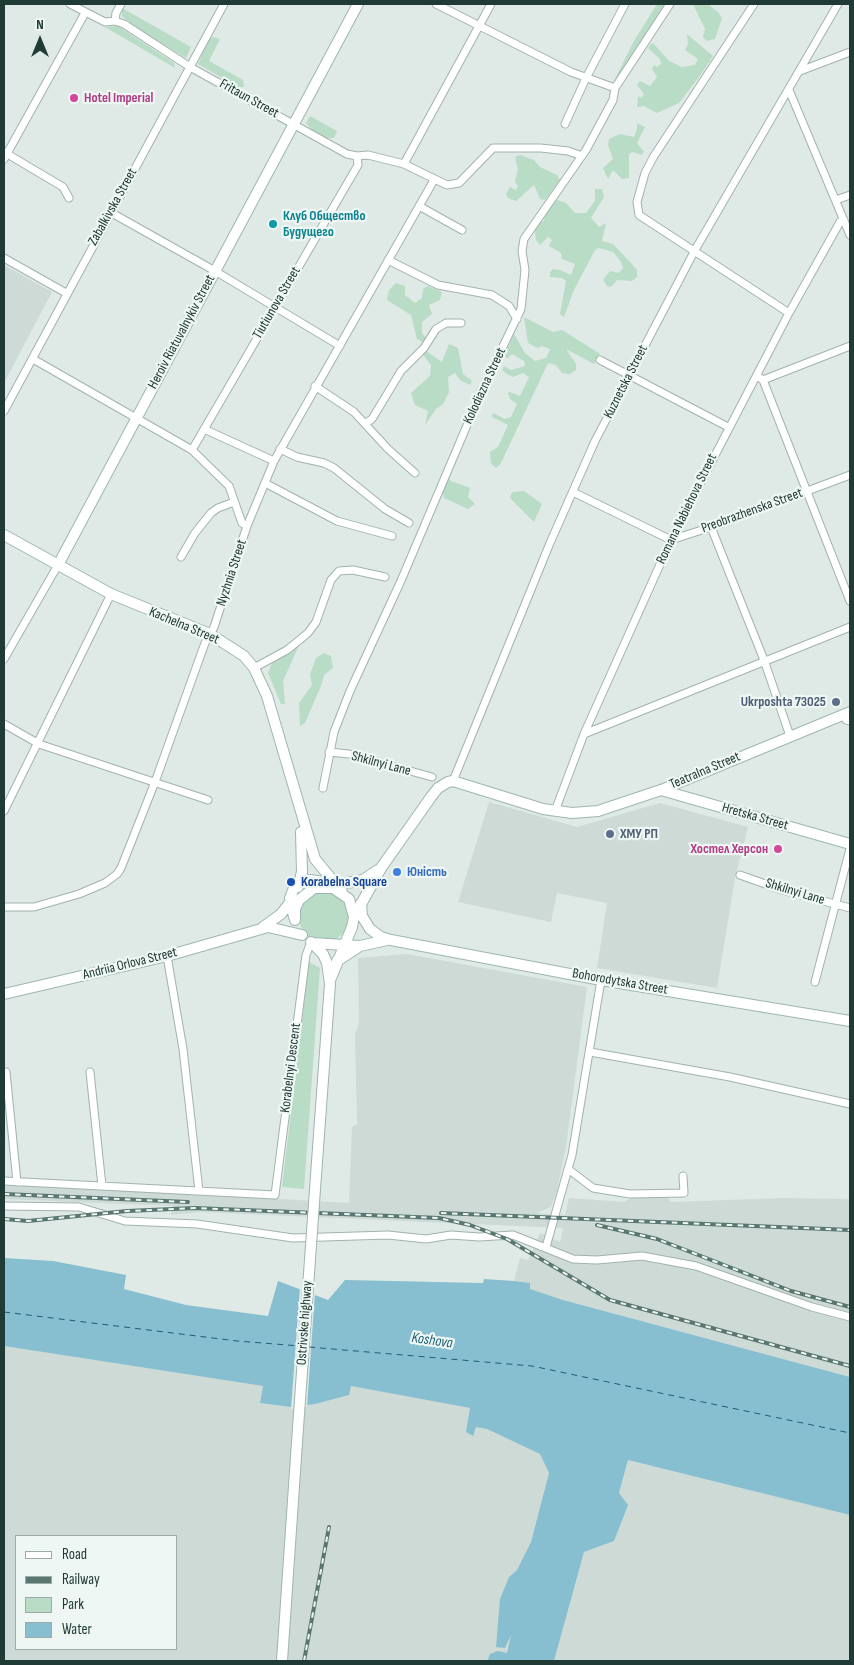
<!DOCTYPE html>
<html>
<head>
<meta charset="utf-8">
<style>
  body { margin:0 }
  #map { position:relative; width:854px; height:1665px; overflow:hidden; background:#dfeae6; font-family:"Sofia Sans Condensed",sans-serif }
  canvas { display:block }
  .frame { position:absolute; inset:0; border:5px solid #203a35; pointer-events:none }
  .legend { position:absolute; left:15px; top:1535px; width:162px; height:115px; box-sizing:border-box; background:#eff7f4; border:1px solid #9caba8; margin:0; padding:6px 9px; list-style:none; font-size:15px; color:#203a35 }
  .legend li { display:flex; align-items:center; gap:10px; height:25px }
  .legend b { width:25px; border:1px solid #9caba8 }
  .north { position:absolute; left:15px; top:15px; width:50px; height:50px; -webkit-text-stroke:4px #eff7f4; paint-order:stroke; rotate:0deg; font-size:14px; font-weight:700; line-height:20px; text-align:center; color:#203a35 }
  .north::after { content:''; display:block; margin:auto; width:18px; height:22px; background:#203a35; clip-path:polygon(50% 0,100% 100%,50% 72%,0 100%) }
</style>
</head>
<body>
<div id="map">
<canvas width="854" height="1665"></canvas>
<div class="frame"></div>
<ul class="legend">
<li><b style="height:6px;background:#fff"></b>Road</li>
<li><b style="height:6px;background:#5a7671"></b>Railway</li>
<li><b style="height:14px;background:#b8dcc5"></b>Park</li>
<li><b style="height:14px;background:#87bed0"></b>Water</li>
</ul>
<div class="north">N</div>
</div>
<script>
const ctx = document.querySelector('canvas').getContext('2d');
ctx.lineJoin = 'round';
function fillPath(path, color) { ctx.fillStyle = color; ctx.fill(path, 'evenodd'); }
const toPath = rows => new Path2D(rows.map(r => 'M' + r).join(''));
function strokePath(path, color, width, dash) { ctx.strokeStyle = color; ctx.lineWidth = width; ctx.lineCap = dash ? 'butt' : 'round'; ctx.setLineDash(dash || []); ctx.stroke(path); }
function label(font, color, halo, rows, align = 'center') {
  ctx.font = font + ' "Sofia Sans Condensed",sans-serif'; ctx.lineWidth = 4.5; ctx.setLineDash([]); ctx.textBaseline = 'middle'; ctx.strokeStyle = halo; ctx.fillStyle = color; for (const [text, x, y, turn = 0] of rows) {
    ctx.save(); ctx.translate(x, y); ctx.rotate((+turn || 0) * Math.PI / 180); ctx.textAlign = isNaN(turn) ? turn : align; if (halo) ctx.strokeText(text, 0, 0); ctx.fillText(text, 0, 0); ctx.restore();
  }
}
const built = toPath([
  [4,265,52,292,4,383],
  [489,802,577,827,660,803,748,827,735,878,717,988,597,968,607,903,557,893,551,922,458,902],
  [407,954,587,987,566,1147,557,1190,551,1207,537,1213,565,1215,569,1198,624,1202,634,1196,667,1197,671,1202,783,1198,850,1199,850,1377,563,1300,530,1289,530,1283,514,1281,520,1258,528,1260,540,1233,560,1242,563,1228,200,1212,171,1215,172,1206,4,1199,4,1183,349,1203,352,1127,357,1124,355,1034,359,1024,358,958],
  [4,1346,263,1386,260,1403,291,1407,351,1386,471,1408,476,1427,487,1429,540,1454,549,1473,531,1542,517,1570,509,1577,496,1646,505,1648,509,1635,511,1635,507,1653,490,1654,487,1661,4,1661],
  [16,1536,176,1536,176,1649,16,1649],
  [628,1460,850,1515,850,1661,554,1661,584,1552,614,1541,619,1493]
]);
const green = toPath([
  [657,4,666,4,615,83,613,83,634,41],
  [693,4,708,4,719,13,722,18,715,39,706,41,703,36,705,29],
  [122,8,191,47,186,58,136,28,122,16],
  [118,26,174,63,175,68,105,27],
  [687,34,713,56,699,77,679,103,657,113,644,106,637,107,638,96,641,98,644,94,637,85,640,81,650,86,657,77,652,69,654,65,657,67,661,64,660,59,648,48,650,45,653,43,669,61,682,67,695,65,698,59,685,50,688,44],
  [213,37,220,39,209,61,243,80,244,87,238,87,198,64,208,40],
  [310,116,337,131,334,138,326,138,311,129,306,123],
  [637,123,645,127,637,143,644,152,641,155,633,152,629,154,629,178,622,179,613,170,608,179,603,168,613,159,608,145,609,139,620,134,634,137,637,128],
  [520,155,534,160,540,167,557,175,560,180,545,200,540,199,534,185,516,201,508,198,506,194,510,187,516,190,518,186,515,182,518,169,515,157],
  [595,189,602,189,604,197,591,218,599,227,606,223,602,241,613,244,629,261,637,270,637,277,632,281,617,280,612,286,608,287,603,280,610,271,619,273,623,268,621,262,613,252,599,248,595,250,574,290,564,317,560,314,566,281,562,278,550,277,550,272,553,269,560,270,571,275,575,264,562,259,561,253,549,246,552,240,548,237,540,245,536,240,535,231,538,223,544,221,545,215,553,202,558,200,566,203,575,213,586,213,595,201],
  [396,283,405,286,405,295,415,303,422,298,423,289,428,286,442,292,440,300,429,305,432,314,422,322,422,333,427,340,425,343,417,339,411,315,387,300,389,290],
  [524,317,553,332,562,330,600,354,594,364,566,349,576,364,576,370,570,374,562,373,556,365,548,363,501,463,496,468,491,463,490,452,498,447,508,425,492,417,493,413,505,419,511,417,517,404,510,399,508,393,510,392,520,396,529,377,523,373,513,377,507,374,502,370,504,366,511,370,525,366,524,361,512,354,508,358,504,357,514,334,525,353,535,361,546,358,550,349,542,346,538,348,528,343],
  [449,344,458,348,463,374,472,381,470,385,460,380,455,373,448,377,449,392,443,404,436,409,425,425,428,411,415,405,411,393,430,376,431,365,423,355,426,351,442,362],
  [449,478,451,481,470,488,468,497,475,504,468,509,444,498,442,489,445,481],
  [524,491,542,504,534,522,510,498,512,492],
  [300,643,283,681,285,704,281,704,268,673,271,665,276,660],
  [324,653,331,656,333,668,324,675,321,686,305,723,300,726,299,703,312,685,310,674,316,658],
  '299 917a25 25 0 1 1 50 0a25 25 0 1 1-50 0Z',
  [309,962,320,968,304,1189,282,1187]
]);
const water = toPath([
  [4,1258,53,1261,126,1275,124,1289,186,1305,268,1316,278,1281,328,1300,345,1280,483,1283,484,1279,514,1281,530,1283,530,1289,563,1300,850,1377,850,1515,628,1460,619,1493,628,1505,614,1541,584,1552,554,1661,487,1661,490,1654,498,1651,507,1653,511,1635,505,1648,496,1647,500,1599,509,1577,517,1570,531,1542,549,1473,540,1454,487,1429,476,1427,473,1436,466,1432,470,1408,351,1386,349,1395,315,1404,291,1407,260,1403,263,1386,4,1346]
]);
const pier = toPath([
  [300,1287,315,1292,307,1407,291,1409]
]);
const ferry = toPath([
  [4,1312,237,1341,300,1346],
  [309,1347,532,1366,850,1433]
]);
const street = toPath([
  [70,4,105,22,115,21,124,24,190,67,347,154,357,156,368,155,404,164,447,185,459,183,493,148,541,148,568,151,582,156],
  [436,4,571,72,615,88],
  [754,4,654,156,645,173,637,202,639,215,789,313],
  [115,21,116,13,121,4],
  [800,71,850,52],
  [789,90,850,235],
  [565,124,586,78,625,4],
  [4,152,63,187,69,198],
  [4,159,85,13],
  [404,164,491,4],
  [836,200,850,195],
  [419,206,462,230],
  [110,212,215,271,340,346],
  [4,258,66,293],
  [388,260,438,285,492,295,509,306,517,319],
  [33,359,192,450,229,486,242,523,247,526],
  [600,360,728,427],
  [760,378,763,380,850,346],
  [763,380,850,601],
  [315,386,354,412,388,449,415,473],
  [4,411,224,4],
  [366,423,372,419,401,371,424,348,436,329,446,323,461,323],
  [204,429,274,461],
  [280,449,297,457,324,463,334,468,385,509,409,523],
  [192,450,358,165,357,156],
  [265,483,337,521,392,536],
  [573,492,671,540,711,527,850,475],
  [711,527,764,660,790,736],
  [181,557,195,533,211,513,218,508,234,502],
  [4,659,58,565],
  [254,668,287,650,308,633,316,622,331,580,339,571,353,570,385,577],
  [844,715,846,720,850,721],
  [4,724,39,744,208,800],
  [584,734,850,627],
  [329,752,349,754,432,777],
  [453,781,550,543,595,441,695,250,838,4],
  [323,788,334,732,350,691,400,583,482,390,521,309,525,270,522,251,524,239,586,150,613,100,615,88,670,4],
  [4,811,111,594],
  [555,811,584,734,671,540,789,313,840,222,844,220],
  [740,875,782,890,850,908],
  [4,907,34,907,79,894,105,883,117,874,121,868,155,782,205,643,214,627,247,526,274,461,434,180],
  [167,956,183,1049,199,1191],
  [815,982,850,849],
  [590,1052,730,1077,850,1104],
  [6,1072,17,1182],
  [90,1072,102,1186],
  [568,1169,593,1188,630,1194,684,1193,683,1176],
  [4,1181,275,1195,306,955,311,942],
  [4,1206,79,1207,125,1221,197,1224,293,1238,388,1235,426,1239,451,1235,479,1237,513,1235,573,1259,597,1260,642,1256,696,1266,812,1307,850,1317],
  [546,1247,572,1155,601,980]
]);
const secondary = toPath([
  [4,535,111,594,210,634,244,656,254,668,267,696,315,859,342,892],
  [58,565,358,4],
  [661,790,850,844],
  [331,886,363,880,378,870],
  [298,887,302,872,301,832],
  [361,903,362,916,370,929,381,937,391,940,601,980,850,1021],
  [294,917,290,898,296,883,310,880,330,883],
  [354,917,381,868,431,797,438,788,448,782,453,781,543,809,572,813,598,811,661,790,850,712],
  [295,920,295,909,299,900,314,888,333,888,349,899,354,917,352,927,331,978],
  [263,927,281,914,292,900],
  [311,942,323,954,327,963,330,984,315,1189],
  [313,943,360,946],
  [337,961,360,946,387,940],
  [4,994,167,956,268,927,302,935],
  [282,1661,297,1442]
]);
const rail = toPath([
  [4,1194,188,1202],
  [441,1213,850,1230],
  [4,1219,28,1221,127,1211,195,1208,439,1218,470,1225,507,1239,610,1300,850,1366],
  [597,1225,657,1239,791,1291,850,1307],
  [304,1661,329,1527]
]);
const secondaryBridge = toPath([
  [297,1442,315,1189]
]);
const markers = [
  [74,98,5,"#d1479c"],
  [273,224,5,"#0f9aa8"],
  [836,702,5,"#5c6f8a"],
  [610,834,5,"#5c6f8a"],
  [778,849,5,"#d1479c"],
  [397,872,5,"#3f7fe0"],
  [291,882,5,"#1a4fb4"]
];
const hotelNames = [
  ["Hotel Imperial",84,98],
  ["Хостел Херсон",768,849,"right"]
];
const streetNames = [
  ["Fritaun Street",249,99,29],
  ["Zabalkivska Street",113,207,-61],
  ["Tiutiunova Street",277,303,-60],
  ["Heroiv Riatuvalnykiv Street",182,332,-62],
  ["Kuznetska Street",626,382,-63],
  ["Kolodiazna Street",485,386,-65],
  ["Romana Nabiehova Street",687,509,-64],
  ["Preobrazhenska Street",752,511,-20],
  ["Nyzhnia Street",232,573,-72],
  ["Kachelna Street",184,626,23],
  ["Shkilnyi Lane",381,764,15],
  ["Teatralna Street",705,771,-23],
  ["Hretska Street",755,817,16],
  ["Shkilnyi Lane",795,892,17],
  ["Andriia Orlova Street",130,964,-14],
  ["Bohorodytska Street",620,982,10],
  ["Korabelnyi Descent",291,1068,-83],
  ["Ostrivske highway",305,1323,-86]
];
const cultureNames = [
  ["Клуб Общество",283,216],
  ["Будущего",283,232]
];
const serviceNames = [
  ["Ukrposhta 73025",826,702],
  ["ХМУ РП",620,834,"left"]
];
const shopNames = [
  ["Юність",407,872]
];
const transitNames = [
  ["Korabelna Square",301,882]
];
const waterNames = [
  ["Koshova",432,1341,8]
];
fillPath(built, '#cddad5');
fillPath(green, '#b8dcc5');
fillPath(water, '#87bed0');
fillPath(pier, '#dfeae6');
strokePath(ferry, '#1b5e75', 1, [6, 5]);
strokePath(street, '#a2b2ad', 9);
strokePath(secondary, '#9eb6af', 12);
strokePath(street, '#fff', 7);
strokePath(secondary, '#fff', 10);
strokePath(rail, '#5a7671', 4);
strokePath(rail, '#eff7f4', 2, [5.5]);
strokePath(secondaryBridge, '#9eb6af', 12, []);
strokePath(secondaryBridge, '#fff', 10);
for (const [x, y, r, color] of markers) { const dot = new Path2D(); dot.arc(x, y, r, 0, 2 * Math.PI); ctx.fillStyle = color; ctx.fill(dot); strokePath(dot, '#eff7f4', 2); }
label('bold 14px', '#b23c85', '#eff7f4', hotelNames, 'left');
label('14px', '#203a35', '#eff7f4', streetNames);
label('bold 14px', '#0d838f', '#eff7f4', cultureNames, 'left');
label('bold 14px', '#4e5e75', '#eff7f4', serviceNames, 'right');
label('bold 14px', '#366cbe', '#eff7f4', shopNames, 'left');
label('bold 14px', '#164399', '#eff7f4', transitNames, 'left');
label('italic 15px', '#1b5e75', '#eff7f4', waterNames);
</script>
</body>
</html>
